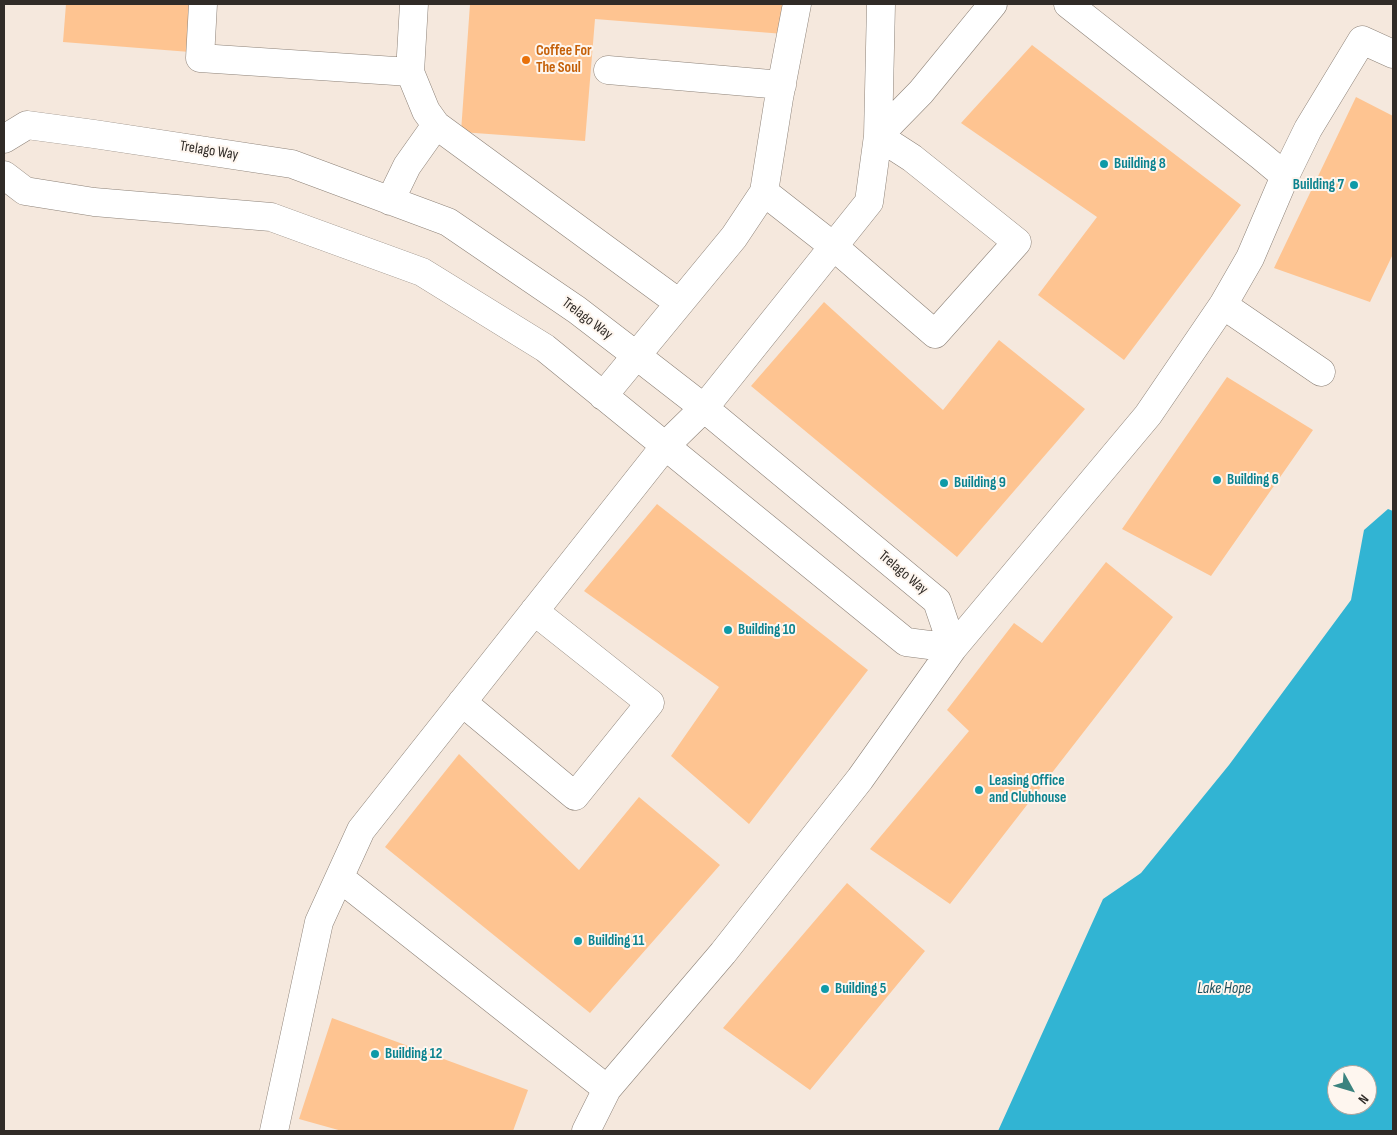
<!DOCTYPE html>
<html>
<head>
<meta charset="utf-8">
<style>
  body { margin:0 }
  #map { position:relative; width:1397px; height:1135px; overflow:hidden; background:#f5e8dd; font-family:"Sofia Sans Condensed",sans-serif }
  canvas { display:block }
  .frame { position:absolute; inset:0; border:5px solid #302b27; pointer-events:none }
  .north { position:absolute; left:1327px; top:1065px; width:50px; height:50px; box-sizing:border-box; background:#fef6ef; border:1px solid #aca59f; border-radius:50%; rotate:129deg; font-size:14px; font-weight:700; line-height:20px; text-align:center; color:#302b27 }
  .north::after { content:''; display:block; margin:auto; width:18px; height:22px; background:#3b837f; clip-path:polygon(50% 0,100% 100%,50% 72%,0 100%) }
</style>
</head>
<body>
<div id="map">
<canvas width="1397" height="1135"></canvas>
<div class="frame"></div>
<div class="north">N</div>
</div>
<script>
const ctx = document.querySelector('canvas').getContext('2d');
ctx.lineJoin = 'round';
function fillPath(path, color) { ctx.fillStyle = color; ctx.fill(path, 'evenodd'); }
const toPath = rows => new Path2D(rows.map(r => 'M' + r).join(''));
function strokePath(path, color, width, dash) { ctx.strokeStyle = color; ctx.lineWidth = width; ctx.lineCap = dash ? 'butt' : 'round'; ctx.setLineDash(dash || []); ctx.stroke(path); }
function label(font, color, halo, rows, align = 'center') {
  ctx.font = font + ' "Sofia Sans Condensed",sans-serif'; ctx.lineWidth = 4; ctx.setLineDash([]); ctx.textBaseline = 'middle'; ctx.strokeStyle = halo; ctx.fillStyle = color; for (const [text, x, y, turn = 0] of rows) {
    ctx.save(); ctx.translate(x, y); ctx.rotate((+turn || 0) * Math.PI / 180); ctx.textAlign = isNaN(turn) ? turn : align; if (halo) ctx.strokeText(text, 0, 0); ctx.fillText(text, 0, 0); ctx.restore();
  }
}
const water = toPath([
  [1388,509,1393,511,1393,1131,998,1131,1103,899,1141,873,1229,765,1351,600,1364,530],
  [1337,1075,1367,1075,1367,1105,1337,1105]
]);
const building = toPath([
  [66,4,192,4,190,52,63,42],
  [470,4,787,4,784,34,595,19,585,141,461,132],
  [1032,45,1241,205,1124,360,1038,295,1097,217,961,123],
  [1356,97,1393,116,1393,254,1370,302,1274,268],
  [824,302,943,410,999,340,1085,409,957,557,751,386],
  [1227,377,1313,430,1211,576,1122,529],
  [657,504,868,670,749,824,671,756,719,687,584,591],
  [1106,562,1173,617,950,904,870,849,969,731,947,710,1014,623,1042,643],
  [459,754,579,870,639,797,720,865,590,1013,385,847],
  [847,883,925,951,810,1090,723,1028],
  [332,1018,528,1090,513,1131,342,1131,299,1119]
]);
const minor = toPath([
  [203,4,200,58,410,72,426,111,436,125,407,166,390,201],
  [608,70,782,85],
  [410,72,414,4],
  [436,125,679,303],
  [4,139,27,125,94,134,292,164,448,222,577,310,637,356,704,408,937,601,953,648,906,642,545,348,422,272,271,217,94,202,25,191,4,175],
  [1285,176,1308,129,1362,40,1393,54],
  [764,192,779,98,797,4],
  [1223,305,1321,372],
  [603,396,734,237,764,192,833,246,935,334,1017,242,912,158,878,136,921,92,993,4],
  [462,702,575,796,650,703,534,611],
  [340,878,607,1089],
  [274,1131,319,922,361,830,665,446,704,408,869,202,878,136,881,4],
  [586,1131,607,1089,723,953,860,779,953,648,1148,415,1223,305,1250,258,1285,176,1261,156,1068,4]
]);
const markers = [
  [526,60,5,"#e8710a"],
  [1104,164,5,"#0f9aa8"],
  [1354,185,5,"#0f9aa8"],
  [1217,480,5,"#0f9aa8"],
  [944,483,5,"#0f9aa8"],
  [728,630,5,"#0f9aa8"],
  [979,790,5,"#0f9aa8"],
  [578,941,5,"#0f9aa8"],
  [825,989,5,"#0f9aa8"],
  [375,1054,5,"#0f9aa8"]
];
const foodNames = [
  ["Coffee For",536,51],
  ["The Soul",536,68]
];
const streetNames = [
  ["Trelago Way",209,151,9],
  ["Trelago Way",587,319,37],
  ["Trelago Way",903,573,40]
];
const cultureNames = [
  ["Building 8",1114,164],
  ["Building 7",1344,185,"right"],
  ["Building 6",1227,480],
  ["Building 9",954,483],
  ["Building 10",738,630],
  ["Leasing Office",989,781],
  ["and Clubhouse",989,798],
  ["Building 11",588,941],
  ["Building 5",835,989],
  ["Building 12",385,1054]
];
const waterNames = [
  ["Lake Hope",1224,989]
];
fillPath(water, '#31b4d3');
fillPath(building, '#fec491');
strokePath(minor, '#8d8278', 29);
strokePath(minor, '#fff', 28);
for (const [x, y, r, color] of markers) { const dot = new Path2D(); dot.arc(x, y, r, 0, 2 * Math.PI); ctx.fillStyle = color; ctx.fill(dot); strokePath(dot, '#fef6ef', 2); }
label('bold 15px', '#c56008', '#fef6ef', foodNames, 'left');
label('15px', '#302b27', '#fef6ef', streetNames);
label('bold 15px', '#0d838f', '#fef6ef', cultureNames, 'left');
label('italic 16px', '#1c505d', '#fef6ef', waterNames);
</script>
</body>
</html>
